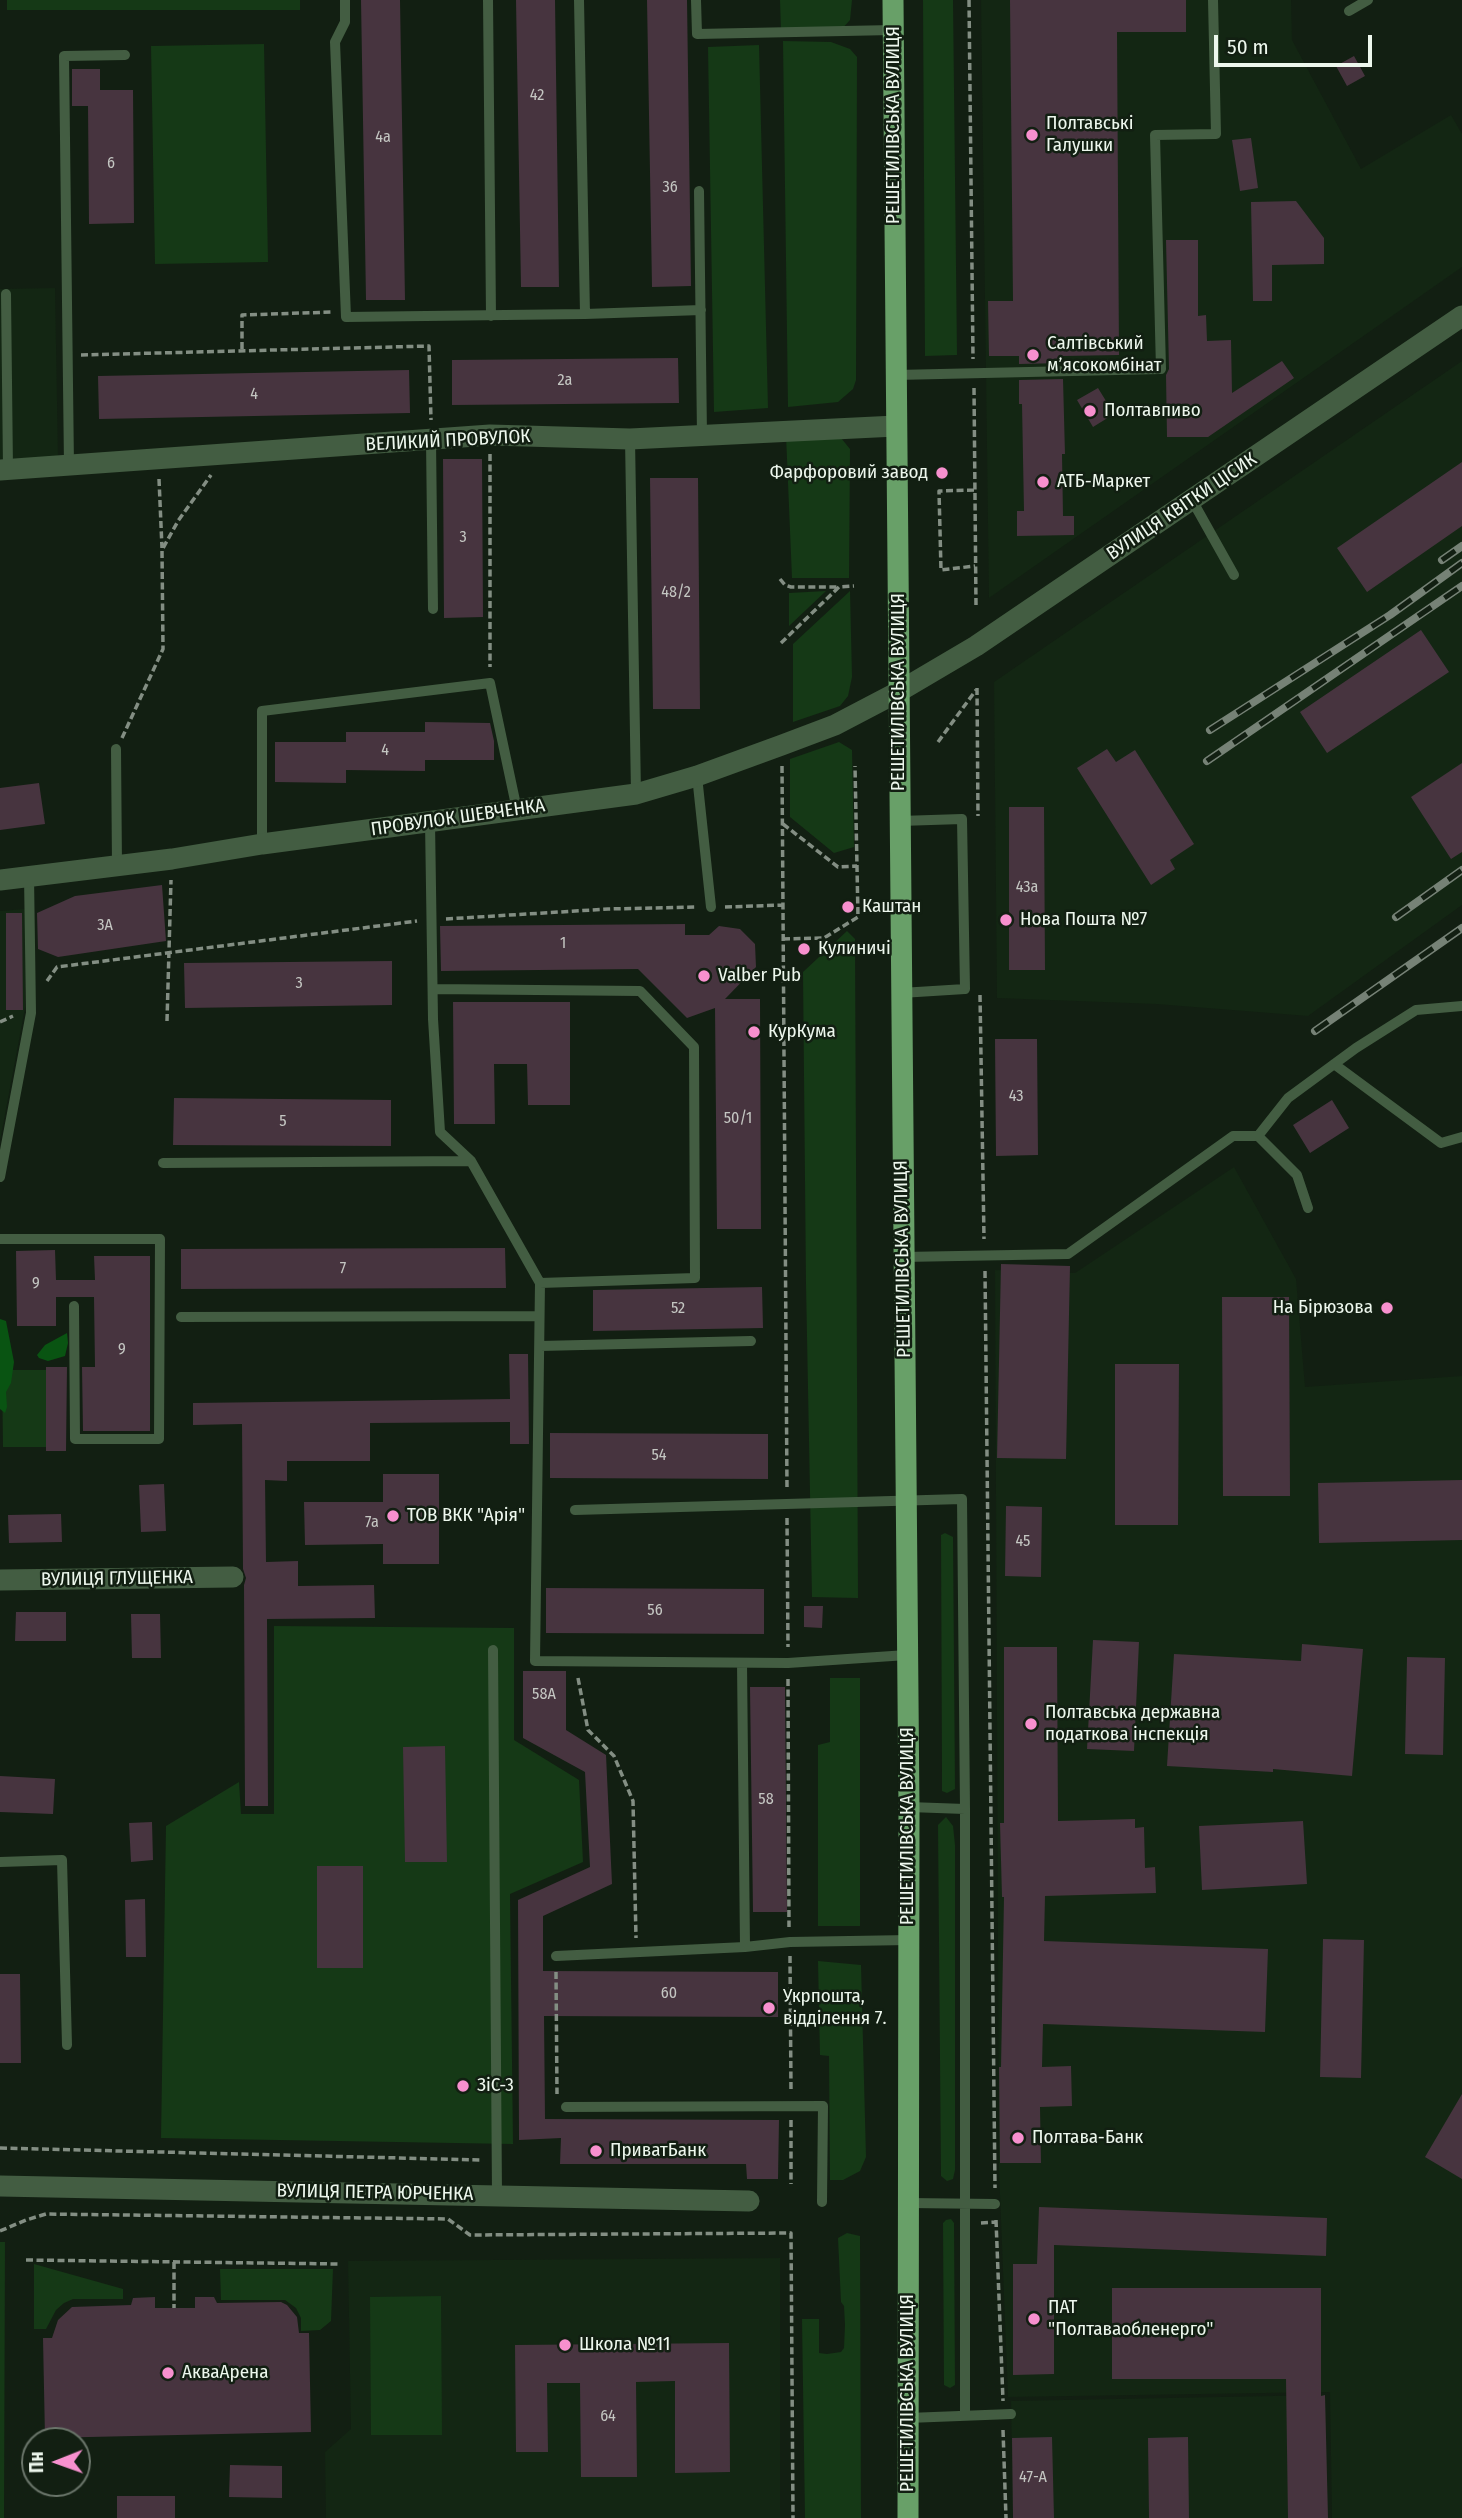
<!DOCTYPE html>
<html>
<head>
<meta charset="utf-8">
<style>
  body { margin:0 }
  #map { position:relative; width:1462px; height:2518px; overflow:hidden; background:#121f12; font-family:"Fira Sans Condensed",sans-serif }
  canvas { display:block }
  .north { position:absolute; left:21px; top:2427px; width:70px; height:70px; box-sizing:border-box; background:#121f12; border:2px solid #6a756a; border-radius:50%; rotate:269deg; font-size:19px; font-weight:700; line-height:28px; text-align:center; color:#edf7ed }
  .north::after { content:''; display:block; margin:auto; width:24px; height:32px; background:#f790ce; clip-path:polygon(50% 0,100% 100%,50% 72%,0 100%) }
  .scale { position:absolute; left:1214px; top:35px; width:158px; height:32px; box-sizing:border-box; border:4px solid #edf7ed; border-top:0; padding-left:9px; font-size:21px; line-height:24px; white-space:nowrap; color:#edf7ed; -webkit-text-stroke:5px #121f12; paint-order:stroke }
</style>
</head>
<body>
<div id="map">
<canvas width="1462" height="2518"></canvas>
<div class="north">Пн</div>
<div class="scale">50 m</div>
</div>
<script>
const ctx = document.querySelector('canvas').getContext('2d');
ctx.lineJoin = 'round';
function fillPath(path, color) { ctx.fillStyle = color; ctx.fill(path, 'evenodd'); }
const toPath = rows => new Path2D(rows.map(r => 'M' + r).join(''));
function strokePath(path, color, width, dash) { ctx.strokeStyle = color; ctx.lineWidth = width; ctx.lineCap = dash ? 'butt' : 'round'; ctx.setLineDash(dash || []); ctx.stroke(path); }
function label(font, color, halo, rows, align = 'center') {
  ctx.font = font + ' "Fira Sans Condensed",sans-serif'; ctx.lineWidth = 5; ctx.setLineDash([]); ctx.textBaseline = 'middle'; ctx.strokeStyle = halo; ctx.fillStyle = color; for (const [text, x, y, turn = 0] of rows) {
    ctx.save(); ctx.translate(x, y); ctx.rotate((+turn || 0) * Math.PI / 180); ctx.textAlign = isNaN(turn) ? turn : align; if (halo) ctx.strokeText(text, 0, 0); ctx.fillText(text, 0, 0); ctx.restore();
  }
}
const built = toPath([
  [981,0,1291,0,1292,40,1361,169,1451,115,1462,134,1462,267,989,598],
  [55,288,58,458,0,459,0,289],
  [1462,361,1462,905,1308,1016,1156,1004,997,998,994,682],
  [25,909,25,1008,0,1141,0,911],
  [1234,1167,1296,1279,1305,1387,1462,1376,1462,2518,1332,2518,1330,2392,1008,2397,999,2169,995,1270,1075,1273],
  [780,2258,780,2518,326,2518,325,2452,351,2429,348,2261],
  [1325,2395,1328,2518,1013,2518,1011,2401]
]);
const green = toPath([
  [7,0,300,0,300,10,7,10],
  [780,0,852,0,850,20,842,29,781,31],
  [923,0,953,0,957,355,925,356],
  [783,41,831,42,850,49,857,57,856,380,853,389,838,402,788,407],
  [264,44,268,262,155,264,151,46],
  [759,45,768,408,714,412,708,47],
  [786,435,841,438,850,449,849,578,792,578],
  [826,591,789,626,789,593],
  [850,591,852,677,848,696,840,706,793,722,793,644],
  [839,742,852,750,854,847,834,853,790,817,790,759],
  [847,931,855,939,858,1598,812,1597,806,1284,803,972],
  [2,1370,46,1370,46,1447,3,1447],
  [945,1533,953,1537,955,1789,947,1793,942,1791,942,1772,941,1535],
  [274,1626,514,1628,514,1740,579,1780,583,1862,510,1894,513,2144,161,2138,166,1826,239,1782,241,1814,274,1814],
  [830,1678,860,1678,860,1926,818,1926,818,1745,830,1742],
  [946,1817,953,1826,955,1845,955,2170,953,2179,947,2181,941,2176,938,1825],
  [818,1961,861,1965,866,2157,860,2171,843,2180,830,2180,829,2056,820,2055],
  [951,2219,954,2223,955,2385,950,2388,944,2385,943,2223,946,2220],
  [847,2233,860,2236,861,2518,805,2518,802,2319,819,2319,819,2353,827,2354,841,2352,844,2348,845,2325,844,2306,841,2302,838,2238],
  [0,2242,5,2242,4,2518,0,2518],
  [34,2264,123,2289,123,2299,73,2299,64,2303,56,2310,46,2329,34,2329],
  [220,2269,333,2269,331,2321,320,2330,301,2331,301,2318,296,2308,285,2300,221,2300],
  [441,2296,442,2435,371,2435,370,2297]
]);
const forest = toPath([
  [0,1319,6,1321,14,1362,11,1383,6,1392,7,1407,5,1413,0,1409],
  [67,1333,68,1343,65,1356,48,1361,39,1358,37,1355,45,1345]
]);
const building = toPath([
  [361,0,400,0,405,300,366,300],
  [516,0,555,0,559,287,521,287],
  [647,0,687,0,691,286,652,287],
  [1010,0,1186,0,1186,32,1117,32,1119,355,1063,356,1063,363,1019,364,1019,356,989,356,988,301,1013,301],
  [1354,56,1365,76,1347,86,1336,66],
  [72,69,100,69,100,90,133,90,134,223,89,224,88,106,72,106],
  [1251,138,1258,188,1240,191,1232,140],
  [1296,201,1324,238,1324,264,1272,265,1272,301,1253,301,1251,202],
  [1166,240,1198,240,1198,316,1206,315,1207,341,1231,340,1232,393,1282,361,1294,378,1208,437,1167,437,1166,375,1169,369],
  [678,358,679,403,452,405,452,360],
  [409,370,410,413,99,419,98,376],
  [1063,379,1065,454,1062,454,1063,516,1074,516,1074,535,1017,536,1017,511,1024,511,1022,404,1019,404,1019,380],
  [1098,388,1114,414,1093,427,1077,400],
  [443,459,482,459,483,617,444,618],
  [1462,462,1462,526,1367,592,1337,548],
  [650,478,698,478,700,709,653,709],
  [1421,630,1449,672,1327,753,1300,712],
  [425,722,490,723,494,741,494,760,425,760,425,771,346,770,346,783,275,782,275,742,346,742,346,732,425,732],
  [1107,749,1116,762,1135,750,1194,844,1170,860,1175,869,1151,885,1077,768],
  [1462,763,1462,852,1451,859,1411,797],
  [39,783,45,824,0,830,0,788],
  [1009,807,1044,807,1045,970,1009,970],
  [162,885,166,941,58,957,38,949,37,913,75,896],
  [6,913,22,913,23,1010,6,1010],
  [685,924,685,935,709,935,719,926,740,929,755,944,756,967,725,999,760,999,761,1229,717,1229,715,1008,687,1018,638,969,441,971,440,926],
  [392,961,392,1005,185,1008,184,963],
  [453,1002,570,1002,570,1105,528,1105,527,1064,494,1064,495,1124,454,1124],
  [995,1039,1037,1039,1038,1155,996,1156],
  [174,1098,391,1100,391,1146,173,1145],
  [1332,1100,1349,1128,1310,1153,1293,1125],
  [505,1248,506,1288,181,1289,181,1249],
  [55,1250,56,1280,95,1280,94,1256,150,1256,150,1431,83,1431,82,1367,95,1367,94,1297,56,1297,56,1326,17,1326,16,1251],
  [1001,1264,1070,1266,1066,1459,997,1458],
  [762,1287,763,1328,593,1331,593,1290],
  [1222,1297,1289,1297,1290,1496,1223,1496],
  [509,1354,528,1354,529,1444,510,1444,510,1422,370,1423,370,1461,287,1461,287,1481,265,1480,266,1562,298,1561,298,1586,374,1585,375,1618,267,1619,268,1806,245,1806,244,1585,246,1578,243,1569,242,1424,193,1425,193,1403,510,1399],
  [1115,1364,1179,1364,1178,1525,1115,1525],
  [46,1367,67,1367,66,1451,46,1451],
  [550,1433,768,1434,768,1479,550,1478],
  [383,1474,439,1474,439,1564,383,1564,383,1544,305,1545,304,1502,383,1502],
  [1462,1480,1462,1540,1319,1543,1318,1483],
  [164,1484,166,1531,141,1532,139,1485],
  [1006,1506,1042,1507,1041,1577,1005,1576],
  [61,1514,62,1542,9,1543,8,1515],
  [546,1588,764,1589,764,1634,546,1633],
  [804,1606,823,1606,822,1628,804,1627],
  [16,1612,66,1612,66,1641,15,1641],
  [131,1614,160,1614,161,1658,132,1658],
  [1093,1640,1139,1642,1134,1751,1087,1749],
  [1302,1644,1363,1649,1352,1776,1273,1769,1273,1772,1167,1766,1174,1654,1301,1661],
  [1004,1647,1057,1647,1058,1821,1135,1819,1135,1828,1144,1827,1145,1868,1155,1867,1156,1893,1045,1896,1044,1941,1268,1949,1265,2032,1043,2024,1042,2067,1071,2066,1072,2106,1040,2107,1041,2163,1000,2163,999,2067,1001,2067,1004,1897,1002,1897,1000,1823,1004,1823],
  [1407,1657,1445,1658,1443,1755,1405,1754],
  [523,1671,566,1671,566,1730,606,1755,612,1884,543,1916,543,1971,778,1972,778,2017,544,2016,545,2119,779,2120,778,2179,747,2179,746,2164,560,2164,561,2138,519,2140,518,1900,590,1867,585,1772,523,1738],
  [750,1687,785,1687,787,1912,753,1912],
  [445,1746,447,1862,405,1862,403,1747],
  [0,1776,55,1779,53,1814,0,1812],
  [1303,1821,1307,1884,1202,1890,1199,1826],
  [152,1822,153,1860,131,1862,129,1823],
  [317,1866,363,1866,363,1968,317,1968],
  [145,1899,146,1957,126,1957,125,1900],
  [1323,1939,1364,1940,1361,2078,1320,2077],
  [0,1974,20,1974,21,2063,0,2063],
  [1462,2094,1462,2179,1425,2157],
  [1039,2207,1327,2218,1326,2256,1054,2245,1054,2374,1013,2375,1013,2264,1037,2264],
  [1112,2288,1321,2288,1321,2396,1325,2395,1328,2518,1288,2518,1286,2379,1112,2379],
  [155,2297,155,2308,195,2308,195,2297,214,2297,217,2303,281,2302,287,2305,297,2317,299,2333,309,2333,311,2432,45,2438,43,2338,52,2338,58,2320,72,2307,131,2305,133,2298],
  [729,2343,730,2472,675,2473,675,2381,636,2382,637,2477,581,2477,580,2383,547,2383,548,2452,516,2452,515,2345],
  [1052,2437,1054,2518,1013,2518,1012,2438],
  [1188,2437,1189,2518,1149,2518,1148,2438],
  [230,2465,282,2466,282,2498,229,2497],
  [117,2496,175,2496,175,2518,117,2518]
]);
const path = toPath([
  [969,0,973,359],
  [242,349,242,315,333,312],
  [81,355,429,346,431,420],
  [974,388,976,606],
  [490,454,490,667],
  [159,479,162,548],
  [974,490,939,491,941,570,975,566],
  [780,579,785,585,791,587,838,587],
  [781,643,839,587,854,586],
  [977,688,978,816],
  [122,738,163,649,162,550,178,521,211,475],
  [938,742,976,690],
  [782,766,787,1489],
  [783,824,838,867,857,866],
  [725,907,783,905],
  [446,919,608,909,697,907],
  [783,939,824,938,858,917,855,766],
  [47,981,57,967,417,921],
  [980,995,984,1239],
  [167,1021,171,880],
  [0,1022,13,1016],
  [985,1271,995,2188],
  [787,1518,788,1647],
  [578,1678,588,1730,614,1756,633,1801,636,1938],
  [788,1679,789,1927],
  [790,1956,791,2091],
  [556,1972,557,2094],
  [791,2120,791,2184],
  [0,2148,481,2160],
  [996,2220,1003,2401],
  [981,2223,996,2222],
  [0,2231,26,2220,46,2214,448,2219,470,2235,791,2233,793,2518],
  [26,2260,340,2264],
  [174,2262,174,2308],
  [1003,2430,1006,2518]
]);
const lane = toPath([
  [345,0,345,22,335,42,346,317,585,314,579,0],
  [488,0,491,316],
  [696,0,697,34,893,30],
  [1349,11,1368,0],
  [699,191,702,436],
  [6,294,8,469],
  [585,314,701,310],
  [896,375,1161,369,1155,135,1216,134,1213,0],
  [630,439,636,794],
  [431,440,433,609],
  [69,466,64,56,125,55],
  [1192,500,1234,575],
  [116,749,117,866],
  [697,776,711,907],
  [900,821,962,819,965,989,901,993],
  [430,822,433,1019,440,1132,471,1161,540,1283,535,1661,788,1663,907,1655],
  [262,844,262,711,490,683,517,810],
  [433,989,640,991,694,1047,695,1278,540,1283],
  [1334,1064,1441,1143,1462,1137],
  [1258,1136,1288,1098,1356,1048,1416,1010,1462,1006],
  [163,1163,471,1161],
  [0,1177,31,1013,29,876],
  [0,1239,160,1239,159,1439,75,1439,74,1306],
  [903,1257,1068,1254,1233,1136,1258,1136,1297,1175,1308,1208],
  [181,1317,539,1316],
  [540,1346,751,1341],
  [575,1510,962,1499,965,1809,965,2416],
  [493,1650,497,2196],
  [742,1663,745,1947],
  [909,1807,965,1809],
  [0,1862,62,1860,67,2045],
  [556,1956,745,1947,790,1942,909,1940],
  [566,2107,823,2106,822,2202],
  [908,2203,995,2204],
  [908,2418,1011,2414]
]);
const street = toPath([
  [0,470,490,435,630,439,896,426],
  [0,880,172,859,262,844,636,794,697,776,782,745,835,725,898,692,976,646,1462,316],
  [0,1580,233,1577],
  [0,2186,749,2201]
]);
const primary = toPath([
  [893,0,909,1807,908,2518]
]);
const rail = toPath([
  [1442,560,1462,546],
  [1210,730,1390,615,1462,563],
  [1207,761,1462,586],
  [1396,917,1462,870],
  [1315,1031,1462,928]
]);
const markers = [
  [1032,135,7,"#f790ce"],
  [1033,355,7,"#f790ce"],
  [1090,411,7,"#f790ce"],
  [942,473,7,"#f790ce"],
  [1043,482,7,"#f790ce"],
  [848,907,7,"#f790ce"],
  [1006,920,7,"#f790ce"],
  [804,949,7,"#f790ce"],
  [704,976,7,"#f790ce"],
  [754,1032,7,"#f790ce"],
  [1387,1308,7,"#f790ce"],
  [393,1516,7,"#f790ce"],
  [1031,1724,7,"#f790ce"],
  [769,2008,7,"#f790ce"],
  [463,2086,7,"#f790ce"],
  [1018,2138,7,"#f790ce"],
  [596,2151,7,"#f790ce"],
  [1034,2319,7,"#f790ce"],
  [565,2345,7,"#f790ce"],
  [168,2373,7,"#f790ce"]
];
const numberNames = [
  ["42",537,96],
  ["4а",383,138],
  ["6",111,164],
  ["36",670,188],
  ["2а",565,381],
  ["4",254,395],
  ["3",463,538],
  ["48/2",676,593],
  ["4",385,751],
  ["43а",1027,888],
  ["3А",105,926],
  ["1",563,944],
  ["3",299,984],
  ["43",1016,1097],
  ["50/1",738,1119],
  ["5",283,1122],
  ["7",343,1269],
  ["9",36,1284],
  ["52",678,1309],
  ["9",122,1350],
  ["54",659,1456],
  ["7а",372,1523],
  ["45",1023,1542],
  ["56",655,1611],
  ["58А",544,1695],
  ["58",766,1800],
  ["60",669,1994],
  ["64",608,2417],
  ["47-А",1033,2478]
];
const poiNames = [
  ["Полтавські",1046,124],
  ["Галушки",1046,146],
  ["Салтівський",1047,344],
  ["мʼясокомбінат",1047,366],
  ["Полтавпиво",1104,411],
  ["Фарфоровий завод",928,473,"right"],
  ["АТБ-Маркет",1057,482],
  ["Каштан",862,907],
  ["Нова Пошта №7",1020,920],
  ["Кулиничі",818,949],
  ["Valber Pub",718,976],
  ["КурКума",768,1032],
  ["На Бірюзова",1373,1308,"right"],
  ["ТОВ ВКК \"Арія\"",407,1516],
  ["Полтавська державна",1045,1713],
  ["податкова інспекція",1045,1735],
  ["Укрпошта,",783,1997],
  ["відділення 7.",783,2019],
  ["ЗіС-3",477,2086],
  ["Полтава-Банк",1032,2138],
  ["ПриватБанк",610,2151],
  ["ПАТ",1048,2308],
  ["\"Полтаваобленерго\"",1048,2330],
  ["Школа №11",579,2345],
  ["АкваАрена",182,2373]
];
const streetNames = [
  ["РЕШЕТИЛІВСЬКА ВУЛИЦЯ",894,125,-90],
  ["ВЕЛИКИЙ ПРОВУЛОК",448,441,-3],
  ["ВУЛИЦЯ КВІТКИ ЦІСИК",1182,507,-34],
  ["РЕШЕТИЛІВСЬКА ВУЛИЦЯ",899,692,-90],
  ["ПРОВУЛОК ШЕВЧЕНКА",458,818,-8],
  ["РЕШЕТИЛІВСЬКА ВУЛИЦЯ",903,1259,-91],
  ["ВУЛИЦЯ ГЛУЩЕНКА",117,1579,-1],
  ["РЕШЕТИЛІВСЬКА ВУЛИЦЯ",908,1826,-90],
  ["ВУЛИЦЯ ПЕТРА ЮРЧЕНКА",375,2193,1],
  ["РЕШЕТИЛІВСЬКА ВУЛИЦЯ",908,2393,-90]
];
fillPath(built, '#132613');
fillPath(green, '#153916');
fillPath(forest, '#095412');
fillPath(building, '#47343f');
strokePath(path, '#838e83', 3.5, [7, 3.5]);
strokePath(lane, '#435d42', 10);
strokePath(street, '#435d42', 21);
strokePath(primary, '#68a068', 21);
strokePath(rail, '#768276', 8);
strokePath(rail, '#121f12', 5, [16]);
for (const [x, y, r, color] of markers) { const dot = new Path2D(); dot.arc(x, y, r, 0, 2 * Math.PI); ctx.fillStyle = color; ctx.fill(dot); strokePath(dot, '#121f12', 2.5); }
label('16px', '#c4c6c2', null, numberNames);
label('19px', '#edf7ed', '#121f12', poiNames, 'left');
label('19px', '#edf7ed', '#121f12', streetNames);
</script>
</body>
</html>
